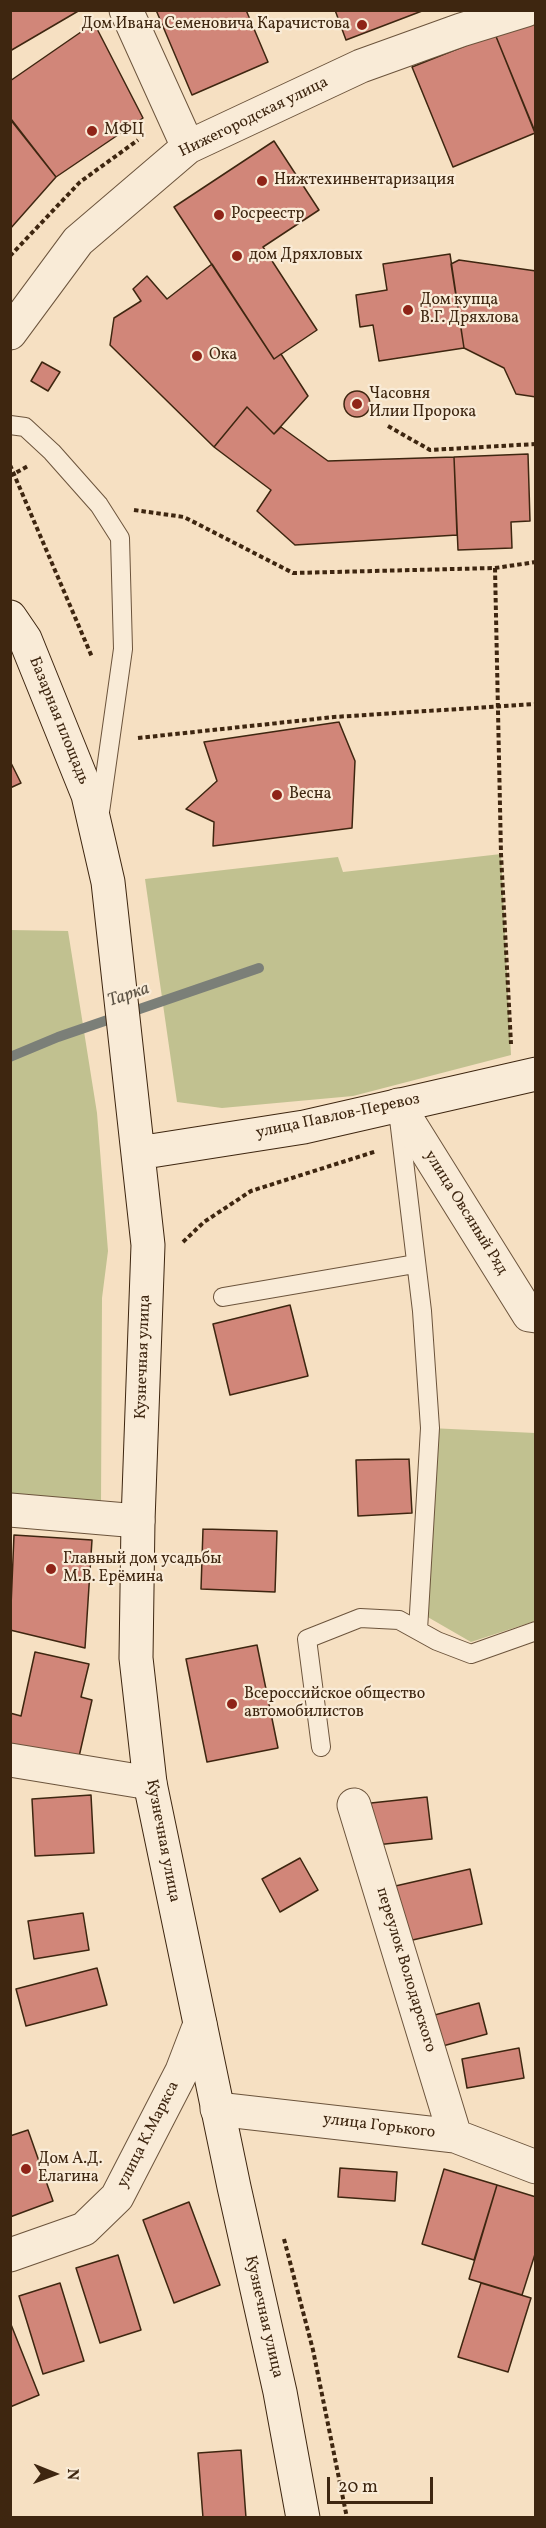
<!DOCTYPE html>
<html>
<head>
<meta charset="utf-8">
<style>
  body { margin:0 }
  #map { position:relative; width:546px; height:2528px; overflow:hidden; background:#f6e0c2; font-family:Vollkorn,serif }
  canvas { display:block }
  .frame { position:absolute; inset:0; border:12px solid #3e2610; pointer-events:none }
  .north { position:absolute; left:24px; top:2444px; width:60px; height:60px; -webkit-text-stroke:4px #f9ebd7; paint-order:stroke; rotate:91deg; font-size:16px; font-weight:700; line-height:24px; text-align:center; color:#3e2610 }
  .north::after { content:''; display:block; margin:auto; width:21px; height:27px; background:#3e2610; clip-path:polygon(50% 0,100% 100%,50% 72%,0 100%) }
  .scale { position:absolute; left:327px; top:2477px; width:106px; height:27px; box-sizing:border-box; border:3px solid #3e2610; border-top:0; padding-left:8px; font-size:18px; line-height:21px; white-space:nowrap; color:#3e2610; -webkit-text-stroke:4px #f9ebd7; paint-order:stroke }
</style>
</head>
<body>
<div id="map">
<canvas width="546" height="2528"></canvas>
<div class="frame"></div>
<div class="north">N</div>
<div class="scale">20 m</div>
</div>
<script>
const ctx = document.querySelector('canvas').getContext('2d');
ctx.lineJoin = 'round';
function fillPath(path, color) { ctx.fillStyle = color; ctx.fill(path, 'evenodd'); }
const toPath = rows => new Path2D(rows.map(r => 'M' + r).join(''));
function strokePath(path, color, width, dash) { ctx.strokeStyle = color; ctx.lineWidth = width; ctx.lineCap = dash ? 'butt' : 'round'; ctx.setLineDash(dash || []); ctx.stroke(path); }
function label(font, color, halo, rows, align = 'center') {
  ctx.font = font + ' Vollkorn,serif'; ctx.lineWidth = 4.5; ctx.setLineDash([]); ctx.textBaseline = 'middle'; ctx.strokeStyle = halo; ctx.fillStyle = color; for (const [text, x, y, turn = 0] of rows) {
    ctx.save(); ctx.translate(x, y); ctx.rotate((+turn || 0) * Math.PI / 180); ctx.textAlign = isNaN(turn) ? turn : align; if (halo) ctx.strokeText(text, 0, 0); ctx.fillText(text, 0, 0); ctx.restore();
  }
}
const green = toPath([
  [501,854,511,1055,353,1096,222,1108,177,1102,145,879,338,857,343,872],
  [10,930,68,931,97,1113,108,1251,102,1298,101,1506,11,1498],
  [430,1428,535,1433,535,1621,471,1642,419,1612]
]);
const stream = toPath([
  [10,1057,58,1037,259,968]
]);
const building = toPath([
  [10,10,80,10,10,51,10,10],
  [156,10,246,10,268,62,192,95,156,10],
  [335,10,422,10,422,11,346,40,335,10],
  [536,19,536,134,495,34,536,19],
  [94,23,143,118,56,177,10,119,10,81,94,23],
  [495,34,535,133,453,167,412,67,495,34],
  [11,119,56,177,10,229,10,120,11,119],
  [274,141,319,210,263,247,317,330,274,359,174,207,274,141],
  [450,254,464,348,379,361,373,325,360,327,356,295,387,290,383,264,450,254],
  [459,260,536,271,536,397,516,394,504,368,464,348,451,264,459,260],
  [212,264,274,359,281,354,308,396,274,434,247,407,214,447,110,345,114,318,141,301,133,289,147,276,167,299,212,264],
  [42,362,60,372,48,391,31,381,42,362],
  '344 404a13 13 0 1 1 26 0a13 13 0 1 1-26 0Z',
  [247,407,274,434,281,427,328,461,454,457,457,535,295,545,257,511,271,490,214,447,247,407],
  [528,454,530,521,511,522,512,548,458,550,454,457,528,454],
  [339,722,355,761,352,828,213,846,214,822,186,809,217,781,204,742,339,722],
  [10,761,21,783,10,788,10,761],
  [290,1305,308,1376,230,1395,213,1324,290,1305],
  [409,1459,412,1513,358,1516,356,1460,409,1459],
  [203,1529,277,1531,275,1592,201,1589,203,1529],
  [14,1535,92,1540,85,1648,10,1630,14,1535],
  [257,1645,278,1748,207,1762,186,1659,257,1645],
  [35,1652,89,1664,81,1697,92,1700,78,1761,10,1746,10,1713,21,1716,35,1652],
  [91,1795,94,1853,35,1856,32,1799,91,1795],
  [427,1797,432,1839,376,1845,371,1803,427,1797],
  [300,1858,318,1890,280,1912,262,1879,300,1858],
  [470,1869,482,1924,404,1942,391,1887,470,1869],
  [83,1913,89,1950,34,1959,28,1921,83,1913],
  [97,1968,107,2005,26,2026,16,1989,97,1968],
  [479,2003,487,2034,439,2047,431,2016,479,2003],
  [519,2048,524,2078,467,2088,462,2059,519,2048],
  [28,2130,53,2201,10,2217,10,2136,28,2130],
  [340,2168,397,2172,395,2201,338,2197,340,2168],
  [444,2169,497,2185,474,2260,422,2244,444,2169],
  [497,2185,536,2197,536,2251,522,2295,469,2279,497,2185],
  [189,2202,220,2285,174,2303,143,2220,189,2202],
  [118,2255,141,2330,100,2343,76,2268,118,2255],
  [60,2283,84,2361,43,2374,19,2296,60,2283],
  [481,2283,531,2298,508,2372,458,2357,481,2283],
  [10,2322,39,2395,10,2407,10,2322],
  [241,2450,246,2518,203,2518,198,2453,241,2450]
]);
const path = toPath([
  [10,256,80,182,138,140],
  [388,426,430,450,536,444],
  [10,465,92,657],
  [10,476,28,466],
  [134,510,184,517,293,573,495,568,536,562],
  [495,568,501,854,511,1044],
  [138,738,334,717,536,704],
  [183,1242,204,1222,251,1191,377,1151],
  [284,2239,313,2350,347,2518]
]);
const service = toPath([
  [10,425,25,427,52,452,99,505,120,538,123,649,100,812],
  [399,1119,422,1311,430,1428,418,1630],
  [223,1297,415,1264],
  [321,1747,307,1639,360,1618,399,1620,437,1641,471,1654,536,1631]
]);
const minor = toPath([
  [126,10,188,147],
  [10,333,78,241,188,147,361,66,461,30,526,10],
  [398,1105,529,1315,536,1316],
  [10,1510,138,1521],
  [10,1760,150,1783],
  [354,1805,455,2136],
  [217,2109,455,2136,536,2167],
  [10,2255,84,2229,117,2197,182,2071,200,2024]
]);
const secondary = toPath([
  [10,617,25,639,88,795,108,882,148,1245,138,1521,136,1658,150,1783,234,2187,280,2392,303,2518],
  [138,1153,304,1127,536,1074]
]);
const markers = [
  [362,25,6,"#8f2418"],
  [92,131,6,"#8f2418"],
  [262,181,6,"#8f2418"],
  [219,215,6,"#8f2418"],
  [237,256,6,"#8f2418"],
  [408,310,6,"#8f2418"],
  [197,356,6,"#8f2418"],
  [357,404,6,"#8f2418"],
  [277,795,6,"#8f2418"],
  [51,1569,6,"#8f2418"],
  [232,1704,6,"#8f2418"],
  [26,2169,6,"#8f2418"]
];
const poiNames = [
  ["Дом Ивана Семеновича Карачистова",350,25,"right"],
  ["МФЦ",104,131],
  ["Нижтехинвентаризация",274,181],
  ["Росреестр",231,215],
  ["дом Дряхловых",249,256],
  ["Дом купца",420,301],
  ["В.Г. Дряхлова",420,319],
  ["Ока",209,356],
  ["Часовня",369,395],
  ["Илии Пророка",369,413],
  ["Весна",289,795],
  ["Главный дом усадьбы",63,1560],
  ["М.В. Ерёмина",63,1578],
  ["Всероссийское общество",244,1695],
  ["автомобилистов",244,1713],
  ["Дом А.Д.",38,2160],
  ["Елагина",38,2178]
];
const streetNames = [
  ["Нижегородская улица",254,118,-26],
  ["Базарная площадь",58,721,68],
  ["улица Павлов-Перевоз",338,1117,-12],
  ["улица Овсяный Ряд",465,1213,58],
  ["Кузнечная улица",144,1357,-88],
  ["Кузнечная улица",162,1841,79],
  ["переулок Володарского",405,1970,73],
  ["улица Горького",379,2127,7],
  ["улица К.Маркса",149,2135,-63],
  ["Кузнечная улица",263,2317,77]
];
const waterNames = [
  ["Тарка",129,996,-19]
];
fillPath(green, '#c1c190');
strokePath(stream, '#7b7f78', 10);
fillPath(building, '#d18679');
strokePath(building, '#3e2610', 1.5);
strokePath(service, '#6c543c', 20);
strokePath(minor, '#6c543c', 35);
strokePath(secondary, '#3e2610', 35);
strokePath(path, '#3e2610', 4, [4.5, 3]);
strokePath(service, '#f9ebd7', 18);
strokePath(minor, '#f9ebd7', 33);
strokePath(secondary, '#f9ebd7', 33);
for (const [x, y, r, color] of markers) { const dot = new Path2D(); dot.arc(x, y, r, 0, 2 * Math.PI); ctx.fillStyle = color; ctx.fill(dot); strokePath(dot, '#f9ebd7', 2); }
label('16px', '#3e2610', '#f9ebd7', poiNames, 'left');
label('16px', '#3e2610', '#f9ebd7', streetNames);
label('italic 18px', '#5c5244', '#f9ebd7', waterNames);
</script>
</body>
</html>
